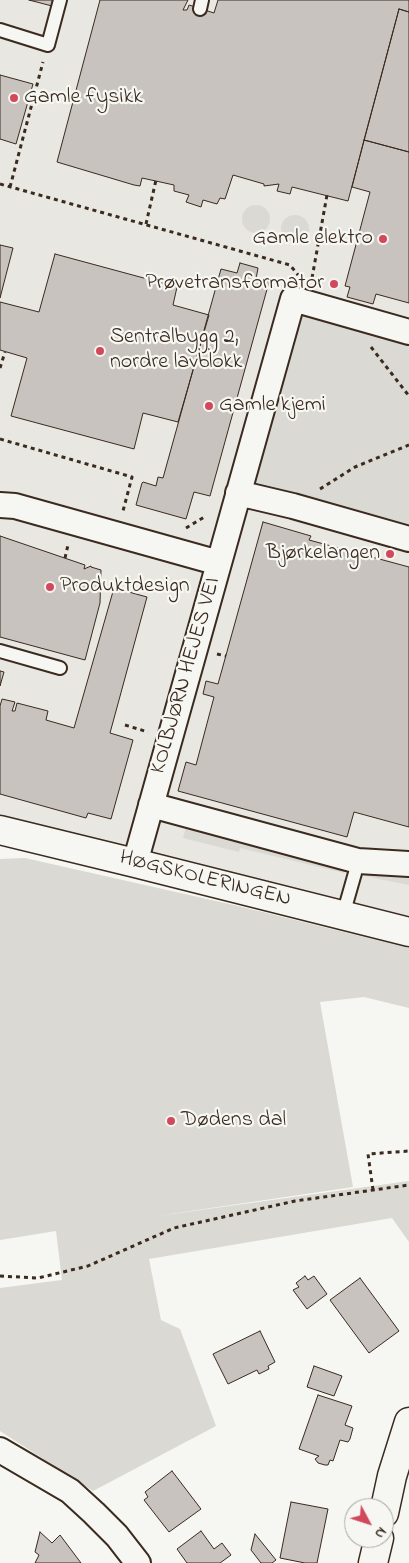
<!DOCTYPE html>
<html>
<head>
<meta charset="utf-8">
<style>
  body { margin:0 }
  #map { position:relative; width:409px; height:1563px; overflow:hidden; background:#f6f6f2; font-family:"Indie Flower",sans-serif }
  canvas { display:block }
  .north { position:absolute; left:344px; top:1498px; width:50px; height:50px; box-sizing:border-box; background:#f6f6f2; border:1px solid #aba49d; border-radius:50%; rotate:130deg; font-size:14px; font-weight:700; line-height:20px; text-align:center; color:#3b2a1e }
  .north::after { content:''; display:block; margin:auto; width:18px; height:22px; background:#d1495b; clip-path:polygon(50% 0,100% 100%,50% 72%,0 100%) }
</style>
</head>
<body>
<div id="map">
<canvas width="409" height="1563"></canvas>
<div class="north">N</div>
</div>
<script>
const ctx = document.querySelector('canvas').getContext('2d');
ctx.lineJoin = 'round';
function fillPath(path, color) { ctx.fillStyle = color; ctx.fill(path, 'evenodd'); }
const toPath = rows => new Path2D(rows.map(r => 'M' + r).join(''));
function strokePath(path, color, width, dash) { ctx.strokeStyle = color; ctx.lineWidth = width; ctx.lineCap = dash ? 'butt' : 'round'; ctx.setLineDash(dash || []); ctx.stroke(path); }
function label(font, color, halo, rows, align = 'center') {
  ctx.font = font + ' "Indie Flower",sans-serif'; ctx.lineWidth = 4.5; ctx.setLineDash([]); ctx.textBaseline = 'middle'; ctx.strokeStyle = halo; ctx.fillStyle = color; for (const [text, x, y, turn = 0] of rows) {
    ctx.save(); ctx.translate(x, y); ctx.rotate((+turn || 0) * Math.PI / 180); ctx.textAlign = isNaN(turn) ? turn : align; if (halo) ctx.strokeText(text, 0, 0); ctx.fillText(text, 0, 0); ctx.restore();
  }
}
const built = toPath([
  [0,0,409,0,409,932,0,830]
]);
const green = toPath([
  '242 219a14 14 0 1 1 28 0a14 14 0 1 1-28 0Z',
  '281 229a14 14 0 1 1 28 0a14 14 0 1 1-28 0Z',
  [303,311,409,341,409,529,254,485],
  [186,827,344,869,344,873,240,848,239,852,183,838],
  [25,858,238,906,409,948,409,1008,364,997,320,1002,353,1187,150,1217,409,1181,409,1242,392,1218,149,1259,161,1320,180,1329,216,1426,93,1491,0,1431,0,1288,62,1280,56,1231,0,1240,0,859],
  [364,873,409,876,409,885,364,876]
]);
const building = toPath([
  [29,0,54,0,52,6,29,0],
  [100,0,188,0,183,10,187,10,189,5,214,13,218,0,409,0,409,12,399,9,348,201,292,187,290,194,277,191,279,184,264,186,264,184,233,175,225,199,220,198,217,204,203,200,201,207,186,202,189,195,174,191,174,185,142,178,140,186,134,185,57,162,100,0],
  [399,9,409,12,409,152,364,140,399,9],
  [0,75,33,84,16,144,0,139,0,75],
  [364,140,409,152,409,303,376,294,373,304,347,297,350,287,345,286,370,192,352,187,364,140],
  [0,245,13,248,0,298,0,245],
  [55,254,177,287,173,305,209,315,178,422,143,413,134,449,11,416,27,358,0,350,0,302,39,312,55,254],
  [240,263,258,268,256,279,269,282,210,496,194,492,186,519,136,505,142,483,143,482,156,486,158,477,163,478,221,269,237,273,240,263],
  [263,522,311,536,309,540,409,567,409,827,354,812,347,837,178,791,186,762,196,765,214,697,203,694,206,681,218,684,263,522],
  [0,536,85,565,84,569,91,566,91,567,101,570,100,603,85,660,0,637,0,536],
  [114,588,147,597,110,733,133,740,111,819,88,813,86,818,0,794,0,706,2,699,15,702,12,711,15,711,17,703,48,711,46,720,74,728,114,588],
  [0,671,4,672,0,686,0,671],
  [305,1276,308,1280,314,1276,327,1294,307,1309,293,1290,299,1287,296,1283,305,1276],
  [360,1278,399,1331,369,1353,330,1300,360,1278],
  [260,1331,275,1362,268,1366,269,1369,259,1374,257,1370,228,1384,213,1354,260,1331],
  [314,1366,342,1376,334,1396,307,1387,314,1366],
  [318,1395,352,1406,345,1425,353,1428,350,1439,348,1442,340,1440,333,1461,330,1460,328,1465,325,1465,318,1463,315,1459,319,1456,299,1449,318,1395],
  [172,1471,201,1509,169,1532,144,1500,148,1497,145,1492,172,1471],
  [291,1502,328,1509,317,1563,305,1563,280,1558,291,1502],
  [201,1531,214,1549,222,1543,231,1555,220,1563,187,1563,177,1549,201,1531],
  [40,1532,52,1543,60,1535,81,1563,35,1563,39,1555,35,1552,40,1532],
  [255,1534,276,1560,272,1563,261,1563,251,1550,255,1534]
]);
const path = toPath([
  [0,184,290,265,298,275],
  [10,187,43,62],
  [146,224,156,180],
  [312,278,327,195],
  [371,347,409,396],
  [0,368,5,352],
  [0,439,132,477,123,511],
  [320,489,355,467,409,445],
  [186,528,206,516],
  [65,558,68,545],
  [217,654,226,656],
  [125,725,148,732],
  [373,1190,368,1154,409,1151],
  [0,1276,38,1278,88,1266,174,1228,295,1201,409,1185]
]);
const lane = toPath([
  [200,9,202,0],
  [0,30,48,45,60,0],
  [0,651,60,668],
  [343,915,355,873]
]);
const street = toPath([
  [238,493,293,506,409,539],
  [0,505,15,506,219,563],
  [151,805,358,861,409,864],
  [135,863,293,299,409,332],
  [0,1450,70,1491,94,1513,117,1536,138,1563]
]);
const secondary = toPath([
  [0,830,135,863,409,932],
  [384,1513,392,1476,409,1422],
  [373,1563,379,1538]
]);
const markers = [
  [14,98,5,"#d1495b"],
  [383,239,5,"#d1495b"],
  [334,284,5,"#d1495b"],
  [100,351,5,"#d1495b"],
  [209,406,5,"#d1495b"],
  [390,554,5,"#d1495b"],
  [50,587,5,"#d1495b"],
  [171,1121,5,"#d1495b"]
];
const poiNames = [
  ["Gamle fysikk",24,98],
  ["Gamle elektro",373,239,"right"],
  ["Prøvetransformator",324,284,"right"],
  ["Sentralbygg 2,",110,338],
  ["nordre lavblokk",110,363],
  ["Gamle kjemi",219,406],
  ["Bjørkelangen",380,554,"right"],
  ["Produktdesign",60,587],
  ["Dødens dal",181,1121]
];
const streetNames = [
  ["KOLBJØRN HEJES VEI",187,676,-74],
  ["HØGSKOLERINGEN",205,880,14]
];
fillPath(built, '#e8e7e2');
fillPath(green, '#dad9d3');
fillPath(building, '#c8c3be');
strokePath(building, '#3b2a1e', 1);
strokePath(lane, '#3b2a1e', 16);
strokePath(street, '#3b2a1e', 28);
strokePath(secondary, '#3b2a1e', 31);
strokePath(path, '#3b2a1e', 3, [4, 4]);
strokePath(lane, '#f6f6f2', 12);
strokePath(street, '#f6f6f2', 24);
strokePath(secondary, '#f6f6f2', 28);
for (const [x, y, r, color] of markers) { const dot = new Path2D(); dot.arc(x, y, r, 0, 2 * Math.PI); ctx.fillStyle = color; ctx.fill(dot); strokePath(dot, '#f6f6f2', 2); }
label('22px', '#3b2a1e', '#f6f6f2', poiNames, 'left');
label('22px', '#3b2a1e', '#f6f6f2', streetNames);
</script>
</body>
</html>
